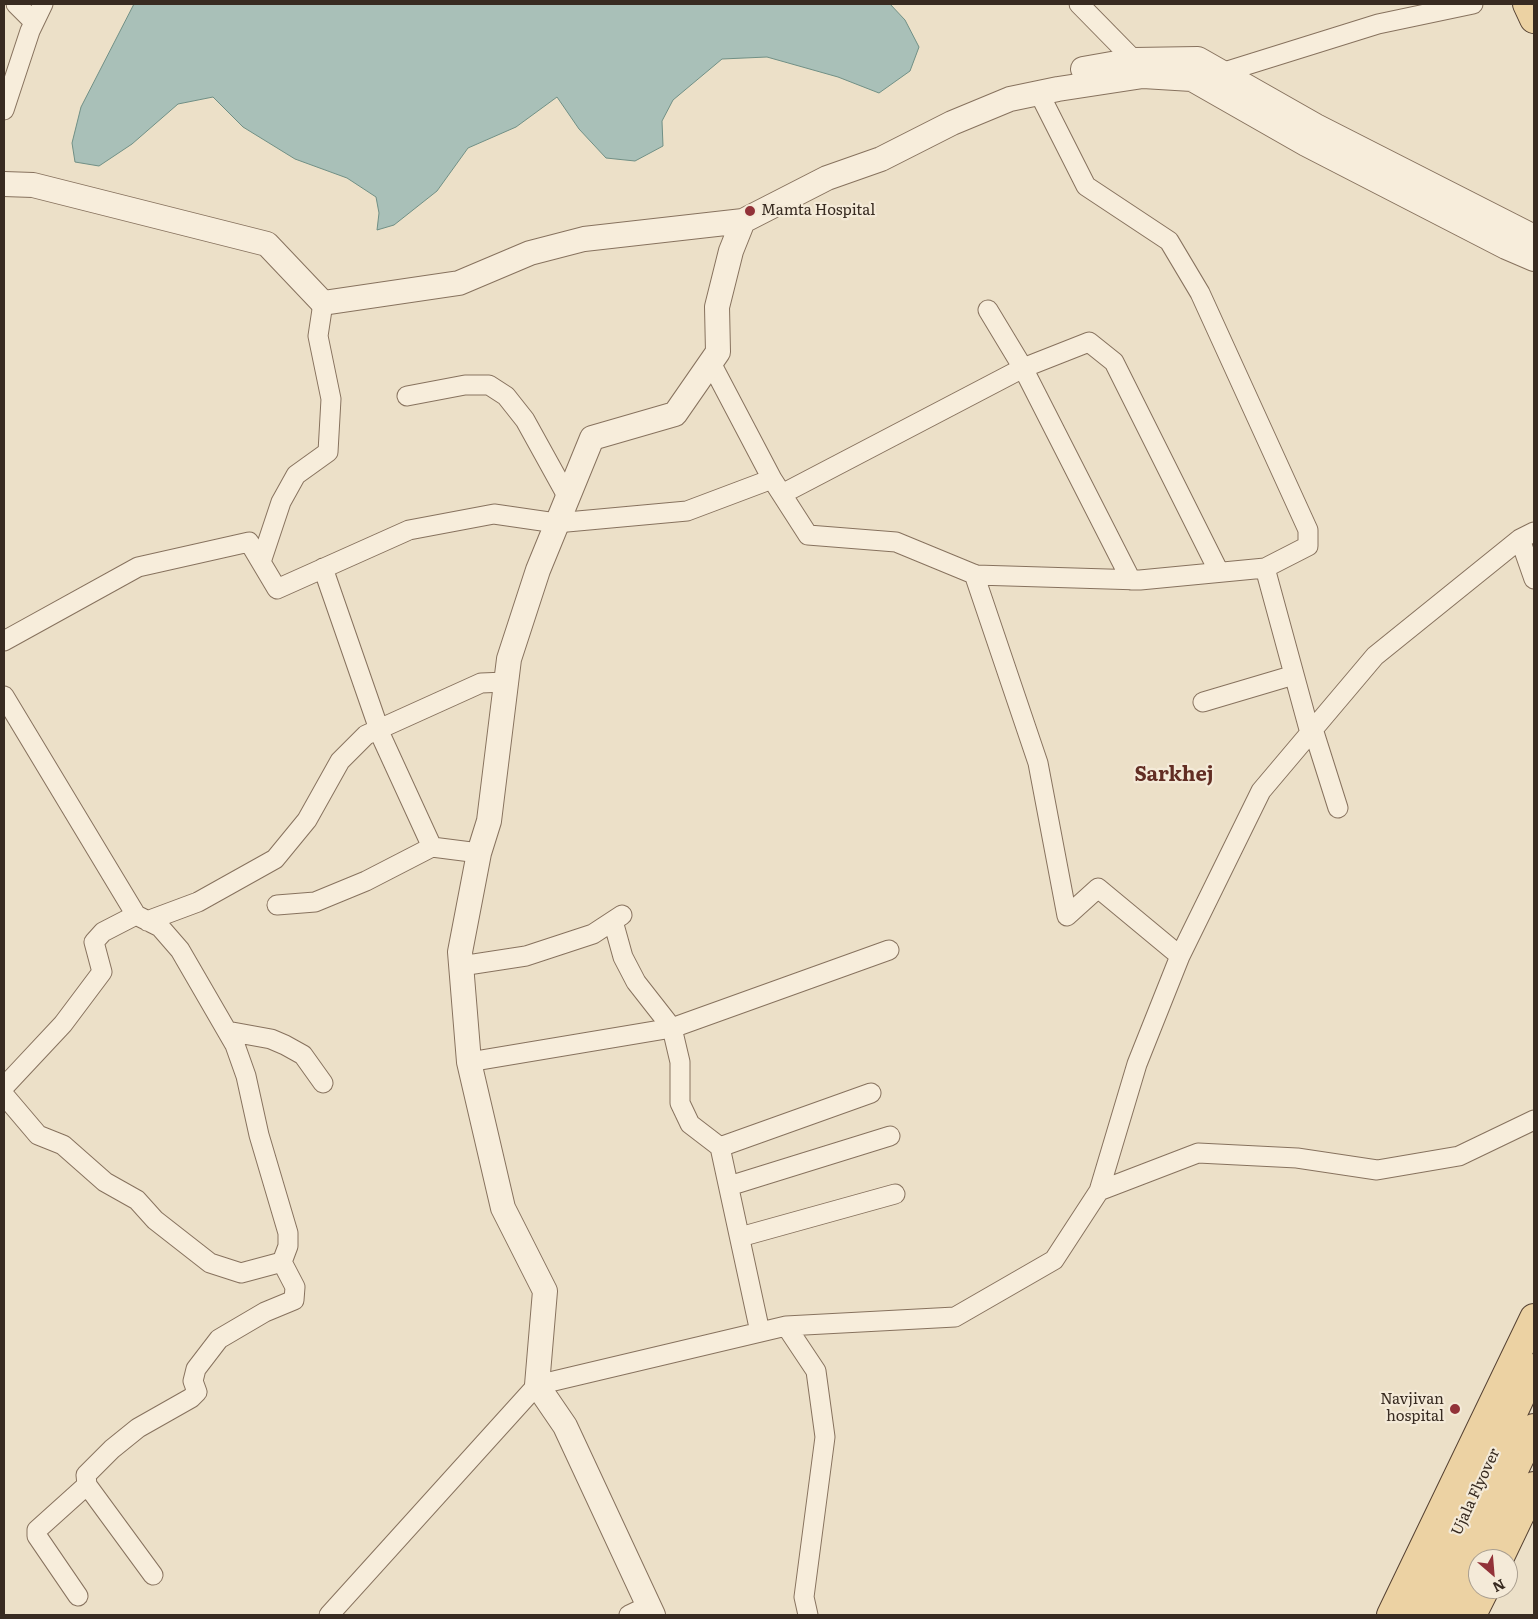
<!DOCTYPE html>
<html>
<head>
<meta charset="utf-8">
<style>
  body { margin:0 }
  #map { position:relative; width:1538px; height:1619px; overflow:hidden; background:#ece0c8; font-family:Literata,serif }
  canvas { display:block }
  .frame { position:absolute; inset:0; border:5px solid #382b21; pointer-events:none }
  .north { position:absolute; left:1468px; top:1549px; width:50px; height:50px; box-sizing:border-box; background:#f4ead8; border:1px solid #a99e8f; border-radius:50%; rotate:153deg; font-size:14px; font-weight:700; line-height:20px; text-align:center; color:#382b21 }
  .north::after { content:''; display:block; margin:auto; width:18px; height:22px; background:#923238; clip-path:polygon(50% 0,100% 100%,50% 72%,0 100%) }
</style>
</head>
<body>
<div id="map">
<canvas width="1538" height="1619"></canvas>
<div class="frame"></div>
<div class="north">N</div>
</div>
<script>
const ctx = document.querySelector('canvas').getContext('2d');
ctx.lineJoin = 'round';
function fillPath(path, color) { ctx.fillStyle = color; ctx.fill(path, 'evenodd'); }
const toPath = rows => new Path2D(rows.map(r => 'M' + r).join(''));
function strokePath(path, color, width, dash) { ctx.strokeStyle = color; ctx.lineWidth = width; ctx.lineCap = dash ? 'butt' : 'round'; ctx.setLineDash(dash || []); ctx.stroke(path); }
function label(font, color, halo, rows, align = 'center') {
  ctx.font = font + ' Literata,serif'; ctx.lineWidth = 4.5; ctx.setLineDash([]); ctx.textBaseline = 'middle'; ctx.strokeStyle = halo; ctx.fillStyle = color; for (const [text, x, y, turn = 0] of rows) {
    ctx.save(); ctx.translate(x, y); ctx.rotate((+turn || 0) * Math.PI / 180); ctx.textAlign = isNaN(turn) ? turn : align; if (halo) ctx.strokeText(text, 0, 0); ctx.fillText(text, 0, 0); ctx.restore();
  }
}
const water = toPath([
  [134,4,890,4,905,20,919,47,910,71,879,93,838,77,767,57,722,59,673,100,662,121,663,146,635,161,606,158,579,129,557,97,516,127,468,148,437,191,394,225,377,230,379,213,376,197,347,178,295,159,243,127,213,97,178,104,132,144,99,166,75,162,72,143,81,107,134,4]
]);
const minor = toPath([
  [16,4,34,22],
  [1079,4,1134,60],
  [1221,73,1378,24,1473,4],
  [1039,93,1086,186,1169,241,1200,293,1308,530,1308,546,1265,568],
  [4,110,30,31,43,4],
  [988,310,1023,368,1089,342,1114,362,1219,572],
  [711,363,772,479],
  [407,396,465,385,489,385,506,396,525,420,567,496],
  [782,494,1023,368,1131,580],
  [1520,539,1534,579],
  [261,562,281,502,296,475,328,452,331,399,318,336,323,303],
  [323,568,382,738,432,847],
  [974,574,1038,763,1067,916,1098,888,1180,956],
  [4,641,138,567,249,542,277,589,409,530,494,514,556,523,687,511,772,479,808,535,896,542,976,575,1140,580,1265,568,1310,733],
  [4,696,136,915,160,927,180,950,235,1045,246,1076,259,1135,288,1233,288,1246,282,1262,295,1287,294,1300,265,1312,219,1339,196,1369,193,1381,197,1392,191,1398,138,1428,112,1449,86,1475,87,1485,153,1575],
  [1203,702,1294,675],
  [1313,729,1338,808],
  [277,905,315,902,366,881,432,847,479,853],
  [147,921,198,902,275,859,307,820,340,761,366,735,481,683,506,682],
  [613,921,623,957,636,982,672,1028,680,1062,680,1103,690,1124,720,1147],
  [461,966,526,956,593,934,622,915],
  [227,1031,271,1039,285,1045,303,1055,323,1083],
  [469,1062,672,1028,889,950],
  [4,1087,63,1024,102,972,94,942,103,932,136,915],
  [4,1095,38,1135,63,1145,105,1182,137,1200,155,1220,210,1263,241,1273,282,1262],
  [729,1186,890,1136],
  [1099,1191,1198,1153,1297,1158,1377,1170,1459,1156,1534,1120],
  [740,1237,895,1194],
  [786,1326,816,1371,825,1437,804,1597,808,1615],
  [760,1332,720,1147,871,1093],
  [78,1596,37,1536,37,1530,87,1485],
  [329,1615,537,1385,786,1326,955,1317,1054,1260,1099,1191,1137,1064,1180,956,1261,791,1375,656,1520,539,1534,532],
  [629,1615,650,1605]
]);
const tertiary = toPath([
  [1083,69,1134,60,1198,59,1316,126,1534,237],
  [4,184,33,185,267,244,323,303,459,283,530,253,584,239,743,221,827,178,881,159,952,123,1010,99,1058,89,1143,76,1192,79,1306,144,1506,247,1534,259],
  [653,1615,565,1426,537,1385,545,1291,503,1208,469,1062,460,952,479,853,489,821,509,659,538,570,592,438,675,414,718,352,717,307,731,251,743,221]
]);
const primary = toPath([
  [1527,4,1534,19],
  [1499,1559,1534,1486],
  [1391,1615,1534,1318],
  [1419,1615,1534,1368],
  [1445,1615,1534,1428],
  [1472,1615,1485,1589]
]);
const markers = [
  [750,211,6,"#923238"],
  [1455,1409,6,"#923238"]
];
const poiNames = [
  ["Mamta Hospital",761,211],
  ["Navjivan",1444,1400,"right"],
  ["hospital",1444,1417,"right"]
];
const streetNames = [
  ["Ujala Flyover",1476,1492,-65]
];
const districtNames = [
  ["Sarkhej",1174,775]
];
fillPath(water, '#a9c0b8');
strokePath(water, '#708f85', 1);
strokePath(minor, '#87725e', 21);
strokePath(tertiary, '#87725e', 26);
strokePath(primary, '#554132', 30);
strokePath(minor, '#f7eddb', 19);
strokePath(tertiary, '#f7eddb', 24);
strokePath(primary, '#ecd2a3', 28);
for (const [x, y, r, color] of markers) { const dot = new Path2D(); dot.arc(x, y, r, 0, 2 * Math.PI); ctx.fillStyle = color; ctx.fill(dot); strokePath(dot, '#f4ead8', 2); }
label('15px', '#382b21', '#f4ead8', poiNames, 'left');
label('15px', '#382b21', '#f4ead8', streetNames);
label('bold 20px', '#622d23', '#f4ead8', districtNames);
</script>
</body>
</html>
